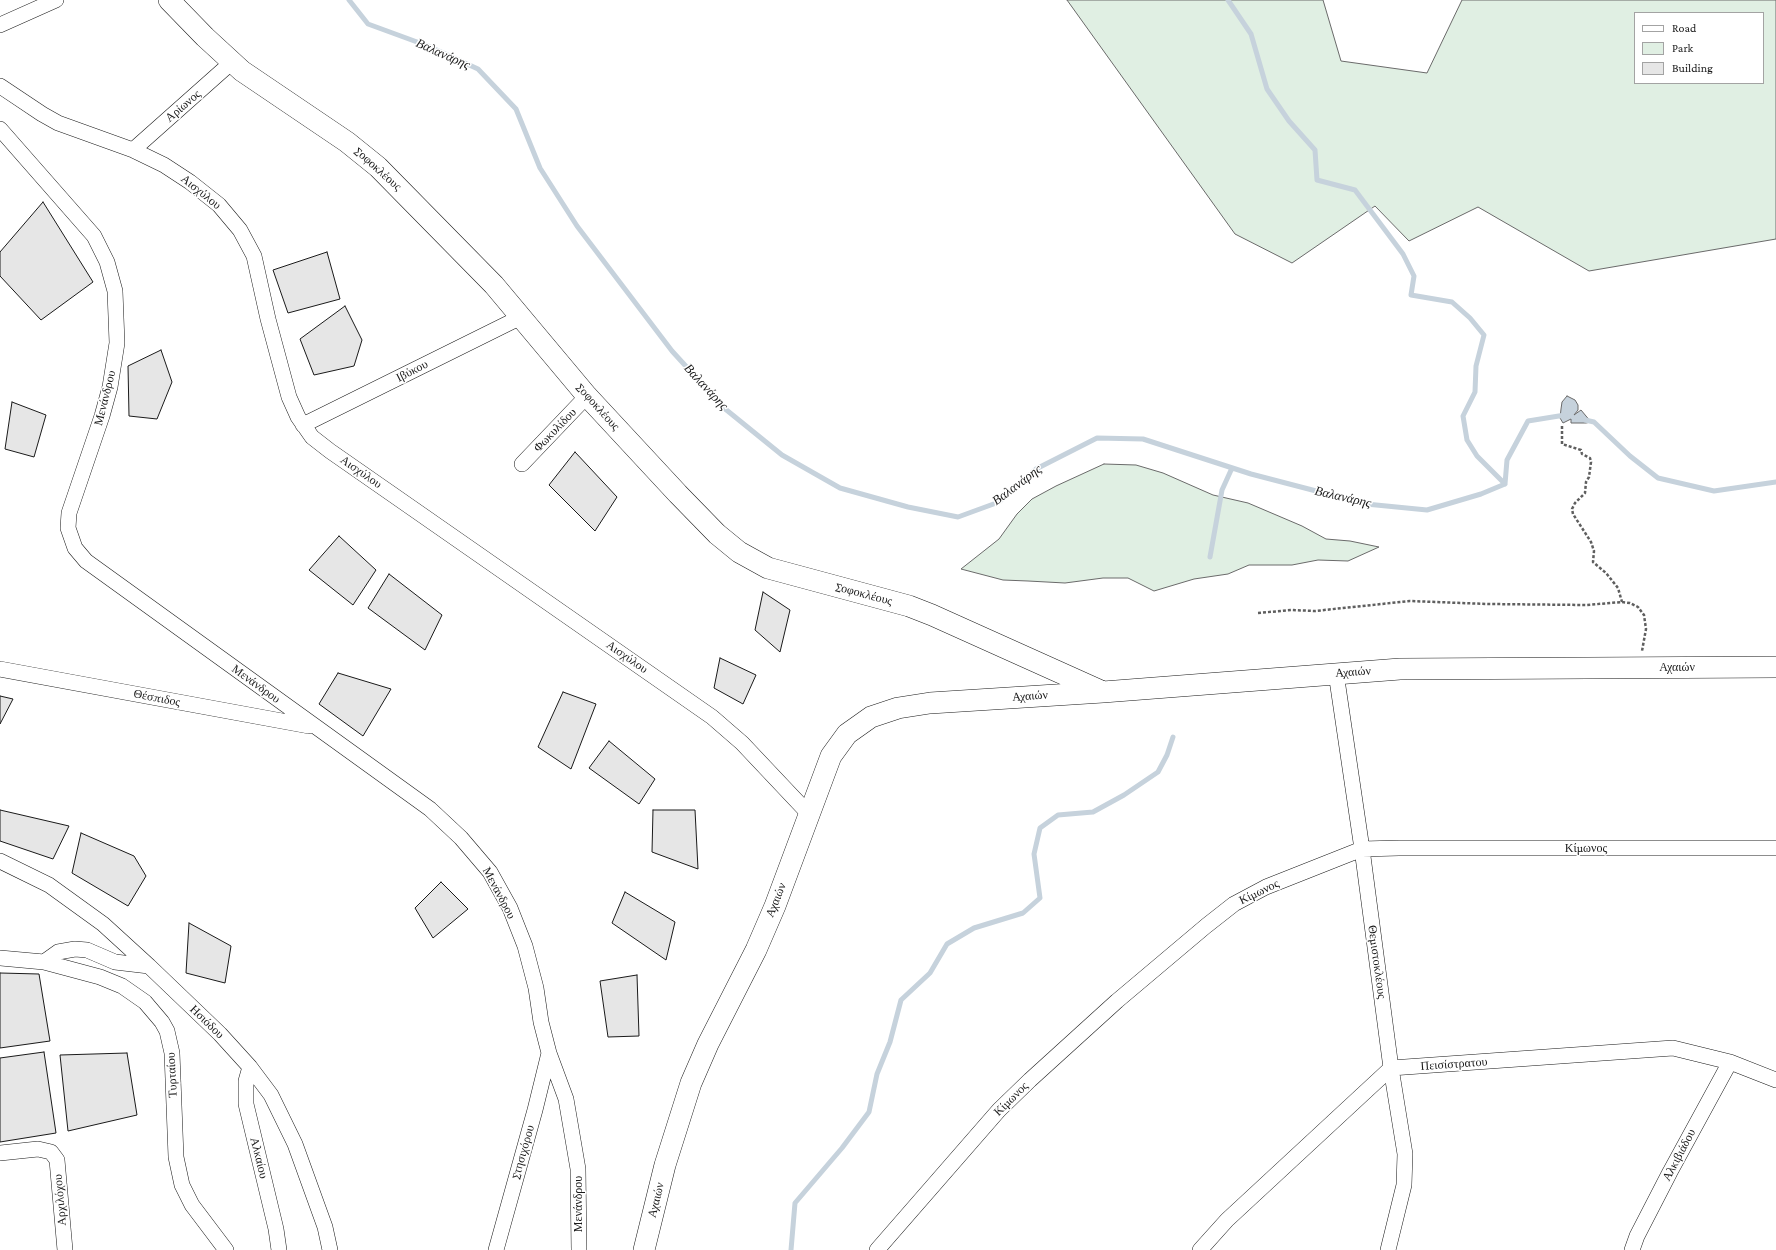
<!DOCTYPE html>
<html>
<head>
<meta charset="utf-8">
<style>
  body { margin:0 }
  #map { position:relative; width:1776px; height:1250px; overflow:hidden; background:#fff; font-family:"Crimson Pro",serif }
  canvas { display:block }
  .legend { position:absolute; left:1634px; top:12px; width:130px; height:72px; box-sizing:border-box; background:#fff; border:1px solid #a3a3a3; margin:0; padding:5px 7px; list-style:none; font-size:12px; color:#1a1a1a }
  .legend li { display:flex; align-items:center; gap:8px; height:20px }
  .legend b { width:20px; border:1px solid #a3a3a3 }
</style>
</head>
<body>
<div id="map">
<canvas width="1776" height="1250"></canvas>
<ul class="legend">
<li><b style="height:5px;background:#fff"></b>Road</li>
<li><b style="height:11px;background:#e0efe3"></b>Park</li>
<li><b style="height:11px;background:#e6e6e6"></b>Building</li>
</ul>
</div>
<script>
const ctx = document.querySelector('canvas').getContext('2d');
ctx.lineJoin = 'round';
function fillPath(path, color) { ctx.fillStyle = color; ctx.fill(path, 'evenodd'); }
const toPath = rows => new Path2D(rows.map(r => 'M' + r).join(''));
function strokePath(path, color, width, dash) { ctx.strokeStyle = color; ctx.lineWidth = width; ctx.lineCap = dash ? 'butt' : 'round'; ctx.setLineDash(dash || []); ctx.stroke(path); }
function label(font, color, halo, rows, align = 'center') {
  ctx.font = font + ' "Crimson Pro",serif'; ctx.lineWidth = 3; ctx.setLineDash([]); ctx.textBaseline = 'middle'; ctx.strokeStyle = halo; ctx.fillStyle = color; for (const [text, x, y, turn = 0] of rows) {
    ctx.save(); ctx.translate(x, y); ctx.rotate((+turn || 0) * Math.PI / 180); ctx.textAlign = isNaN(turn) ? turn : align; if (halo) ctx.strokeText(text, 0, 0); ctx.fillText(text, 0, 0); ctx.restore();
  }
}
const green = toPath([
  [1067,0,1323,0,1341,61,1427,73,1462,0,1776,0,1776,239,1589,271,1478,207,1409,241,1375,206,1292,263,1235,234,1067,0],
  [1635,13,1763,13,1763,83,1635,83,1635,13],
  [1104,464,1136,465,1163,473,1213,495,1248,503,1302,526,1326,539,1350,541,1379,547,1348,561,1318,560,1292,565,1249,565,1228,574,1194,579,1154,591,1128,578,1103,578,1065,583,1028,581,1003,580,961,569,999,539,1017,514,1032,499,1056,486,1104,464]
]);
const water = toPath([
  [1567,396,1575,400,1578,405,1578,410,1574,415,1581,410,1591,422,1586,423,1571,423,1571,419,1563,423,1560,418,1561,409,1562,402,1567,396]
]);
const stream = toPath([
  [349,0,368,24,428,46,478,69,516,109,540,168,577,226,672,351,724,408,782,455,840,488,908,507,958,517,999,502,1036,469,1097,438,1143,439,1251,474,1366,504,1427,510,1481,494,1505,484,1507,460,1528,421,1565,415],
  [1228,0,1251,34,1267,89,1289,121,1315,150,1317,180,1355,190,1403,254,1414,276,1411,295,1452,302,1470,318,1484,335,1476,366,1475,392,1463,416,1467,440,1477,456,1505,484],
  [1585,420,1594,422,1630,456,1658,478,1714,491,1776,482],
  [1210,557,1222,490,1232,468],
  [791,1250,795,1203,842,1148,869,1112,877,1074,890,1042,901,1000,930,973,947,944,974,928,1023,913,1040,898,1034,854,1040,828,1058,815,1093,812,1124,795,1158,772,1167,755,1173,737]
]);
const building = toPath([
  [43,202,93,282,41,320,0,276,0,252,43,202],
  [327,252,340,299,288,313,273,270,327,252],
  [345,306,362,340,354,366,314,375,300,339,345,306],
  [161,350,172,382,157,419,129,416,128,366,161,350],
  [12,402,46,415,34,457,5,449,12,402],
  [575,452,617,497,595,531,549,485,575,452],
  [339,536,376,570,353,605,309,570,339,536],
  [389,574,442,615,425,650,368,608,389,574],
  [763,592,790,610,780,652,755,630,763,592],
  [720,658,756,675,743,704,714,688,720,658],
  [338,673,391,689,363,736,319,704,338,673],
  [563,692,596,704,571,769,538,747,563,692],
  [0,696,13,699,0,724,0,696],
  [609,741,655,779,639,804,589,768,609,741],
  [0,810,69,826,53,859,0,841,0,810],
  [653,810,695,810,698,869,652,852,653,810],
  [81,833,134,856,146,876,128,906,72,873,81,833],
  [441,882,468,909,433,938,415,908,441,882],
  [625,892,675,922,666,960,612,923,625,892],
  [189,923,231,946,225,983,186,973,189,923],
  [0,973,39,974,50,1041,0,1048,0,973],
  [637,975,639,1036,608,1037,600,981,637,975],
  [44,1052,56,1133,0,1142,0,1058,44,1052],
  [127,1053,137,1115,68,1131,60,1055,127,1053]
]);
const path = toPath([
  [1562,426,1562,444,1581,450,1582,454,1590,458,1591,462,1589,477,1586,482,1585,493,1575,503,1572,509,1573,514,1591,542,1594,551,1593,562,1606,573,1618,588,1622,602],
  [1258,613,1292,610,1315,611,1410,601,1488,604,1587,605,1622,602,1630,603,1638,607,1644,615,1646,629,1642,651]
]);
const street = toPath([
  [0,25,56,0],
  [0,86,42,114,58,123,133,150,164,165,190,182,219,205,240,230,254,256,268,319,289,397,298,417,312,437,330,451,712,717,742,743,809,814],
  [0,129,94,236,107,262,115,291,117,343,110,387,102,416,69,513,68,528,75,548,86,561,430,809,461,838,490,872,510,908,525,946,536,988,541,1022,549,1053,566,1099,578,1169,579,1250],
  [133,150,232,62],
  [303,425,521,317],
  [522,464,587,396],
  [0,669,309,726],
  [1336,673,1362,849,1391,1068,1405,1154,1404,1185,1388,1250],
  [0,861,49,885,103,924,149,966,220,1034,250,1067,271,1095,295,1144,325,1227,330,1250],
  [0,958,44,962,58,952,75,949,87,950,115,962,149,966],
  [44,962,100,977,122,986,145,1002,162,1022,167,1031,172,1053,176,1157,182,1185,192,1205,226,1250],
  [250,1067,246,1081,246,1104,276,1229,279,1250],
  [0,1153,38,1149,51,1152,57,1160,65,1250],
  [496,1250,535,1110,549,1053],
  [877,1250,999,1110,1030,1080,1117,1001,1206,926,1234,904,1266,887,1362,849,1399,848,1776,848],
  [1200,1250,1227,1220,1391,1068,1673,1048,1730,1062,1776,1080],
  [1632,1250,1637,1236,1670,1172,1730,1062]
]);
const secondary = toPath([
  [169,0,205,37,242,71,347,142,378,167,494,285,587,396,678,494,717,534,739,552,768,568,909,606,932,615,1101,691],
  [644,1250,665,1165,691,1083,708,1044,756,950,775,906,831,756,847,734,871,717,898,708,930,703,1103,692,1400,669,1776,667]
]);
const streetNames = [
  ["Αρίωνος",183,106,-41],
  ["Σοφοκλέους",378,169,42],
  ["Αισχύλου",201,192,39],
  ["Ιβύκου",412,371,-27],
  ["Μενάνδρου",105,398,-76],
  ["Σοφοκλέους",598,407,48],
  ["Φωκυλίδου",555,430,-46],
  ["Αισχύλου",361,472,35],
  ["Σοφοκλέους",864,594,15],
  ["Αισχύλου",627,657,35],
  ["Αχαιών",1677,667],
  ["Αχαιών",1353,672,-4],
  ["Μενάνδρου",256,684,36],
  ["Αχαιών",1030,696,-4],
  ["Θέσπιδος",157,698,11],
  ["Κίμωνος",1586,848],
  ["Κίμωνος",1259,892,-26],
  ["Μενάνδρου",499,893,62],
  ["Αχαιών",776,900,-68],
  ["Θεμιστοκλέους",1377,962,82],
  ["Ησιόδου",207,1022,44],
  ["Πεισίστρατου",1454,1064,-4],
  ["Τυρταίου",172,1075,-93],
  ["Κίμωνος",1011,1099,-45],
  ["Στησιχόρου",523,1152,-74],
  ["Αλκιβιάδου",1679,1155,-62],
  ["Αλκαίου",259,1158,76],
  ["Αρχιλόχου",60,1200,-95],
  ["Αχαιών",656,1200,-76],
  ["Μενάνδρου",578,1204,-90]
];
const waterNames = [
  ["Βαλανάρης",443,54,24],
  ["Βαλανάρης",706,387,47],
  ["Βαλανάρης",1017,485,-37],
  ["Βαλανάρης",1343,497,13]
];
fillPath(green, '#e0efe3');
strokePath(green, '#6a6a6a', 1);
fillPath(water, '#c6d2dc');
strokePath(water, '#6a6a6a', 1);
strokePath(stream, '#c6d2dc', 5);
fillPath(building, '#e6e6e6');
strokePath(building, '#1a1a1a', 1);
strokePath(street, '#1a1a1a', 16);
strokePath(secondary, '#1a1a1a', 22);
strokePath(path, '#5f5f5f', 2.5, [3, 2]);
strokePath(street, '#fff', 15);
strokePath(secondary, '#fff', 21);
label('12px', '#1a1a1a', '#fff', streetNames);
label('italic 13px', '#1a1a1a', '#fff', waterNames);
</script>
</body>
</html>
